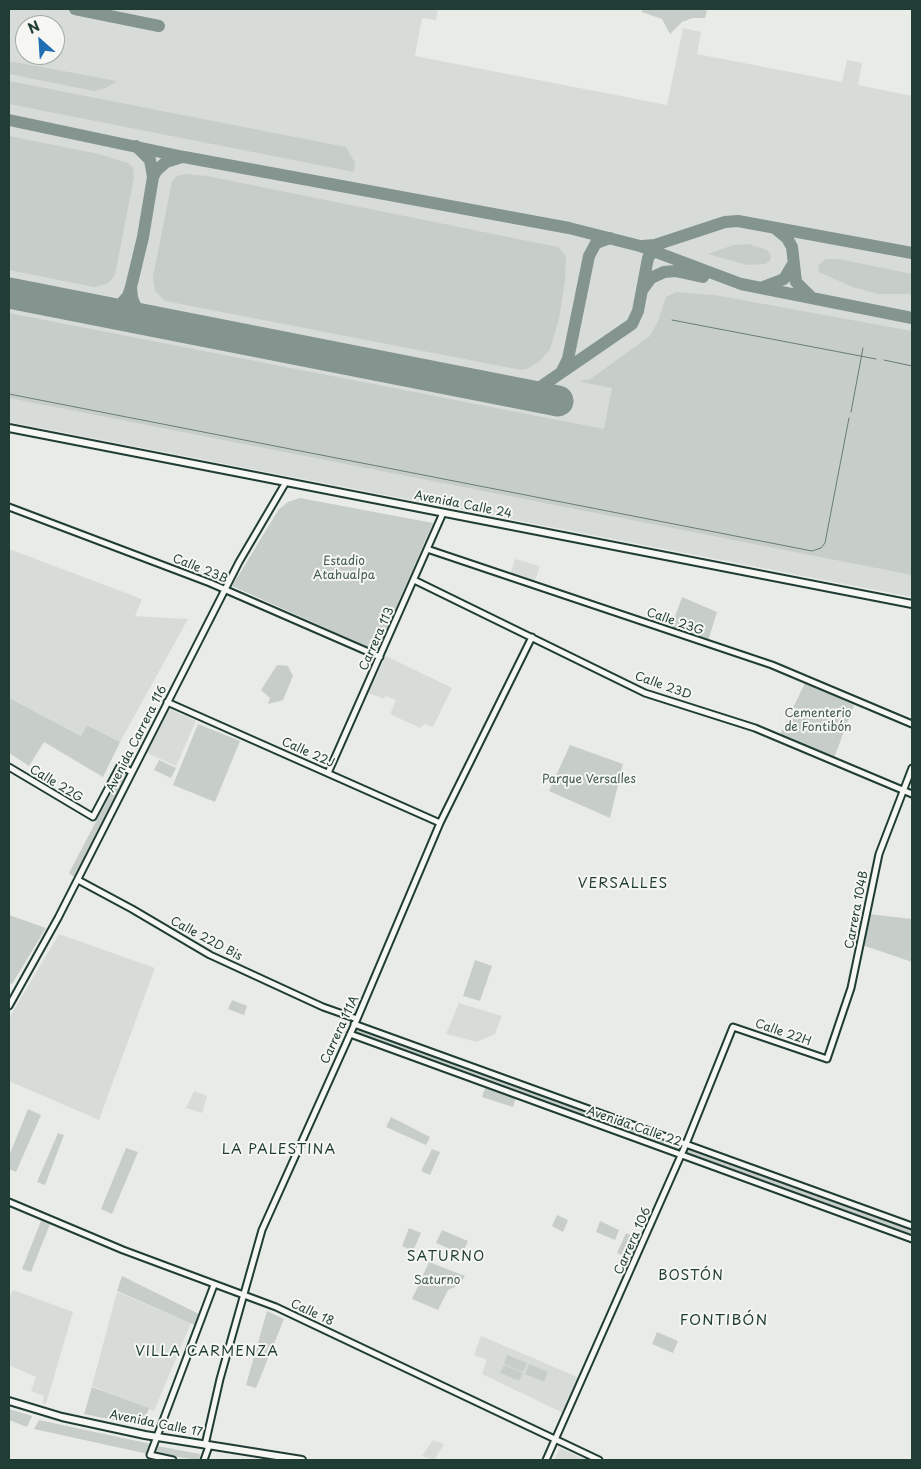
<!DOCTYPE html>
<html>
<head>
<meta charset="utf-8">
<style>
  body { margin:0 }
  #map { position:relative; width:921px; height:1469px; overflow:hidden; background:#e9ebe7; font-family:"Playpen Sans",sans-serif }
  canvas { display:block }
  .frame { position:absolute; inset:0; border:10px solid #1f3d34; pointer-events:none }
  .north { position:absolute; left:15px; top:15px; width:50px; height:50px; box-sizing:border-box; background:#f6f6f2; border:1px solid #a0aca6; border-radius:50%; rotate:334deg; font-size:14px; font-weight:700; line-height:20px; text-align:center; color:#1f3d34 }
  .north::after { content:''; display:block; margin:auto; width:18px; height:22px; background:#1f6fb2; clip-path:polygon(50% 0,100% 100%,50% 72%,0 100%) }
</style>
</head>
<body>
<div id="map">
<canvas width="921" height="1469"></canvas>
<div class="frame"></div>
<div class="north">N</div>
</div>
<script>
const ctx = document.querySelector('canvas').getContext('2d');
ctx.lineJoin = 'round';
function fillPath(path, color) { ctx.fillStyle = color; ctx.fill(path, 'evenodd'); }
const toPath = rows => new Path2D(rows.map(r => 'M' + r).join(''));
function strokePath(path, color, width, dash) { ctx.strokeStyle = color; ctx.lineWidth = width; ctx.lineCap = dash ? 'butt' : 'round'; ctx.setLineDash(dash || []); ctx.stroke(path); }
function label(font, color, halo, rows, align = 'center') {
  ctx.font = font + ' "Playpen Sans",sans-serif'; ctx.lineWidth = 4; ctx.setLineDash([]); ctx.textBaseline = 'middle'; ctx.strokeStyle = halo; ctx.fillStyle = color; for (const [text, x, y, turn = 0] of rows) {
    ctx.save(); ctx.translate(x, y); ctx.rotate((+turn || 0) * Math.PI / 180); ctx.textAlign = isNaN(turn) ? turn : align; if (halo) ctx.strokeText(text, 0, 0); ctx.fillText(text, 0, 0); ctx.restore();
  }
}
const built = toPath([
  [9,9,438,9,436,20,422,18,415,56,667,105,683,28,701,32,697,54,842,82,847,60,862,63,858,85,912,96,912,597,9,422],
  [25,25,55,25,55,55,25,55],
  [9,549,142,599,135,616,188,619,120,742,87,725,81,736,9,698],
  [515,559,540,566,534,583,510,575],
  [386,656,452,688,433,727,425,724,420,728,390,714,396,700,386,696,384,699,368,693],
  [167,708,196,721,176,766,147,753],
  [59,934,155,968,99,1120,9,1081,9,1018],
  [459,1003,502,1016,495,1034,477,1042,446,1034],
  [194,1091,207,1096,202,1113,186,1108],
  [13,1290,73,1312,46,1404,42,1403,44,1396,31,1391,36,1377,9,1365,9,1298],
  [117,1292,191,1323,154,1411,92,1386],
  [481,1336,580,1378,563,1413,482,1374,487,1360,474,1355],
  [433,1440,444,1444,434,1460,422,1456],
  [560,1448,586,1460,554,1460]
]);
const green = toPath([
  [642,9,704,9,707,11,705,18,693,18,682,22,670,34,662,19,642,12],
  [9,61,117,81,106,88,94,91,9,74],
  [9,81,346,147,355,163,354,172,9,104],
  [9,136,99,154,128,163,133,168,134,177,115,275,107,284,94,287,9,270],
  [186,174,207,176,558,247,566,256,565,280,559,319,550,349,540,361,527,369,521,370,165,301,155,291,153,277,172,181,177,176],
  [749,244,767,250,771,255,770,261,765,264,747,265,708,254,733,245],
  [826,259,839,259,912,274,912,294,878,294,852,287,819,272,818,265],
  [676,292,715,295,912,331,912,575,9,398,9,313,604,429,612,388,581,382,583,380,589,380,650,336,658,321,666,297],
  [300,498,433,523,377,651,232,586,279,509,288,502],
  [682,597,717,612,708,641,671,628],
  [277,665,288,666,293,676,283,700,268,704,270,698,261,690],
  [805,683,854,705,834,758,780,735],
  [9,698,81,736,87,725,120,742,103,777,44,742,29,766,9,753],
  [198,724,240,741,215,802,173,785],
  [570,745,623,764,610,818,549,791],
  [159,760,176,768,171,778,154,770],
  [122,772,127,774,75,878,69,873],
  [869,914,912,919,912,962,862,945],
  [9,915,46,928,12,984,9,983],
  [475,960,492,966,480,1001,463,996],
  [232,1000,247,1006,244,1015,228,1009],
  [357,1027,379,1036,682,1145,679,1152,354,1033],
  [485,1088,516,1098,513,1107,482,1097],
  [28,1109,41,1115,16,1172,9,1169,9,1156],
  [391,1117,430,1137,426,1145,386,1127],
  [58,1133,64,1135,45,1185,37,1182],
  [687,1147,912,1228,912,1237,685,1154],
  [126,1148,138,1152,112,1214,101,1209],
  [432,1149,440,1152,430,1175,421,1171],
  [557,1215,568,1220,563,1232,552,1226],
  [41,1221,50,1224,31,1272,22,1269],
  [600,1221,619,1230,615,1240,596,1232],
  [409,1228,421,1233,413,1251,402,1246],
  [442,1230,468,1241,462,1254,436,1243],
  [626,1233,639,1239,631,1259,617,1253],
  [429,1262,465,1276,459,1285,448,1290,438,1310,412,1299],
  [122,1276,199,1314,195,1325,117,1291],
  [267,1311,284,1319,256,1388,246,1385],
  [657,1332,678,1341,673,1353,652,1344],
  [507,1355,527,1363,523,1372,504,1364],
  [529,1364,548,1372,544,1382,525,1374],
  [504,1365,523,1373,519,1381,500,1373],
  [92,1387,149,1408,143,1426,84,1414],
  [9,1409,32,1416,27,1427,9,1420],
  [39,1420,151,1444,148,1454,34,1429],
  [157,1446,200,1454,199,1460,156,1454]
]);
const stream = toPath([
  [672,320,876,359],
  [884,360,912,366],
  [9,394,812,551,821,548,825,543,849,418],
  [851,412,863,348]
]);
const taxiway = toPath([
  [75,9,159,26],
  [9,120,184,157,569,228,640,246,741,284,912,318],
  [136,146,150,160,153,177],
  [776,229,787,238,792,247,796,282,811,297],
  [642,246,655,245,725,222,738,221,912,253],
  [763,287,784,279,793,264],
  [643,289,651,278,664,272,675,271,703,277],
  [101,311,109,311,120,305,128,296,131,287],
  [153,322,141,316,137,310,132,298,131,287,143,237,153,177,156,171,166,162,182,157],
  [562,371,568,359,589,256,596,243,610,238],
  [516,393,536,390,632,324,638,311,648,258,657,246]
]);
const runway = toPath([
  [9,293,558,401]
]);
const minor = toPath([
  [9,507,210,583,380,657],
  [427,549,772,665,912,724],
  [414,580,645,693,755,728,912,794],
  [167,702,440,823],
  [9,767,93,817,120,766,132,772],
  [328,773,443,513],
  [78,880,132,909,210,955,323,1007,357,1019],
  [9,1006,58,918,239,562,286,482],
  [354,1024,912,1226],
  [350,1034,912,1239],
  [9,1202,123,1250,276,1307,599,1460],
  [205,1445,220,1379,262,1230,357,1019,440,823,532,637],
  [173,1460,150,1455,214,1285],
  [204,1460,209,1446],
  [546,1460,686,1144,733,1027,827,1059,851,988,879,854,912,768]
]);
const major = toPath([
  [9,428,912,604],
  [9,1401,62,1417,145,1435,302,1460]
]);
const streetNames = [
  ["Avenida Calle 24",463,505,11],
  ["Calle 23B",200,569,22],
  ["Calle 23G",675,622,19],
  ["Carrera 113",377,639,-66],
  ["Calle 23D",663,686,20],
  ["Avenida Carrera 116",137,739,-63],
  ["Calle 22J",308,753,24],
  ["Calle 22G",56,784,31],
  ["Carrera 104B",857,910,-79],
  ["Calle 22D Bis",206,939,28],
  ["Carrera 111A",340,1030,-65],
  ["Calle 22H",783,1033,19],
  ["Avenida Calle 22",634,1127,19],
  ["Carrera 106",633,1241,-66],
  ["Calle 18",312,1313,25],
  ["Avenida Calle 17",156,1424,11]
];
const parkNames = [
  ["Estadio",344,562],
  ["Atahualpa",344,576],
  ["Cementerio",818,714],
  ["de Fontibón",818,728],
  ["Parque Versalles",589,780],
  ["Saturno",437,1281]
];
const neighbourhoodNames = [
  ["VERSALLES",623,884],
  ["LA PALESTINA",279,1150],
  ["SATURNO",446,1257],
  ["BOSTÓN",691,1276],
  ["VILLA CARMENZA",207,1352]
];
const quarterNames = [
  ["FONTIBÓN",724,1321]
];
fillPath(built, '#d8dcd8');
fillPath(green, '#c7cec9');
strokePath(stream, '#687c75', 1);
strokePath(taxiway, '#84948e', 12);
strokePath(runway, '#84948e', 31);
strokePath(minor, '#1f3d34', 9);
strokePath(major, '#1f3d34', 10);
strokePath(minor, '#f6f6f2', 5);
strokePath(major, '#f6f6f2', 6);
label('12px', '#1f3d34', '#f6f6f2', streetNames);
label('12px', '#415a52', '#f6f6f2', parkNames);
ctx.letterSpacing = '1px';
label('14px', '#1f3d34', '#f6f6f2', neighbourhoodNames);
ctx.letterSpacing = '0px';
ctx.letterSpacing = '1px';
label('15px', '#1f3d34', '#f6f6f2', quarterNames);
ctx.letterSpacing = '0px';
</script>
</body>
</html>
